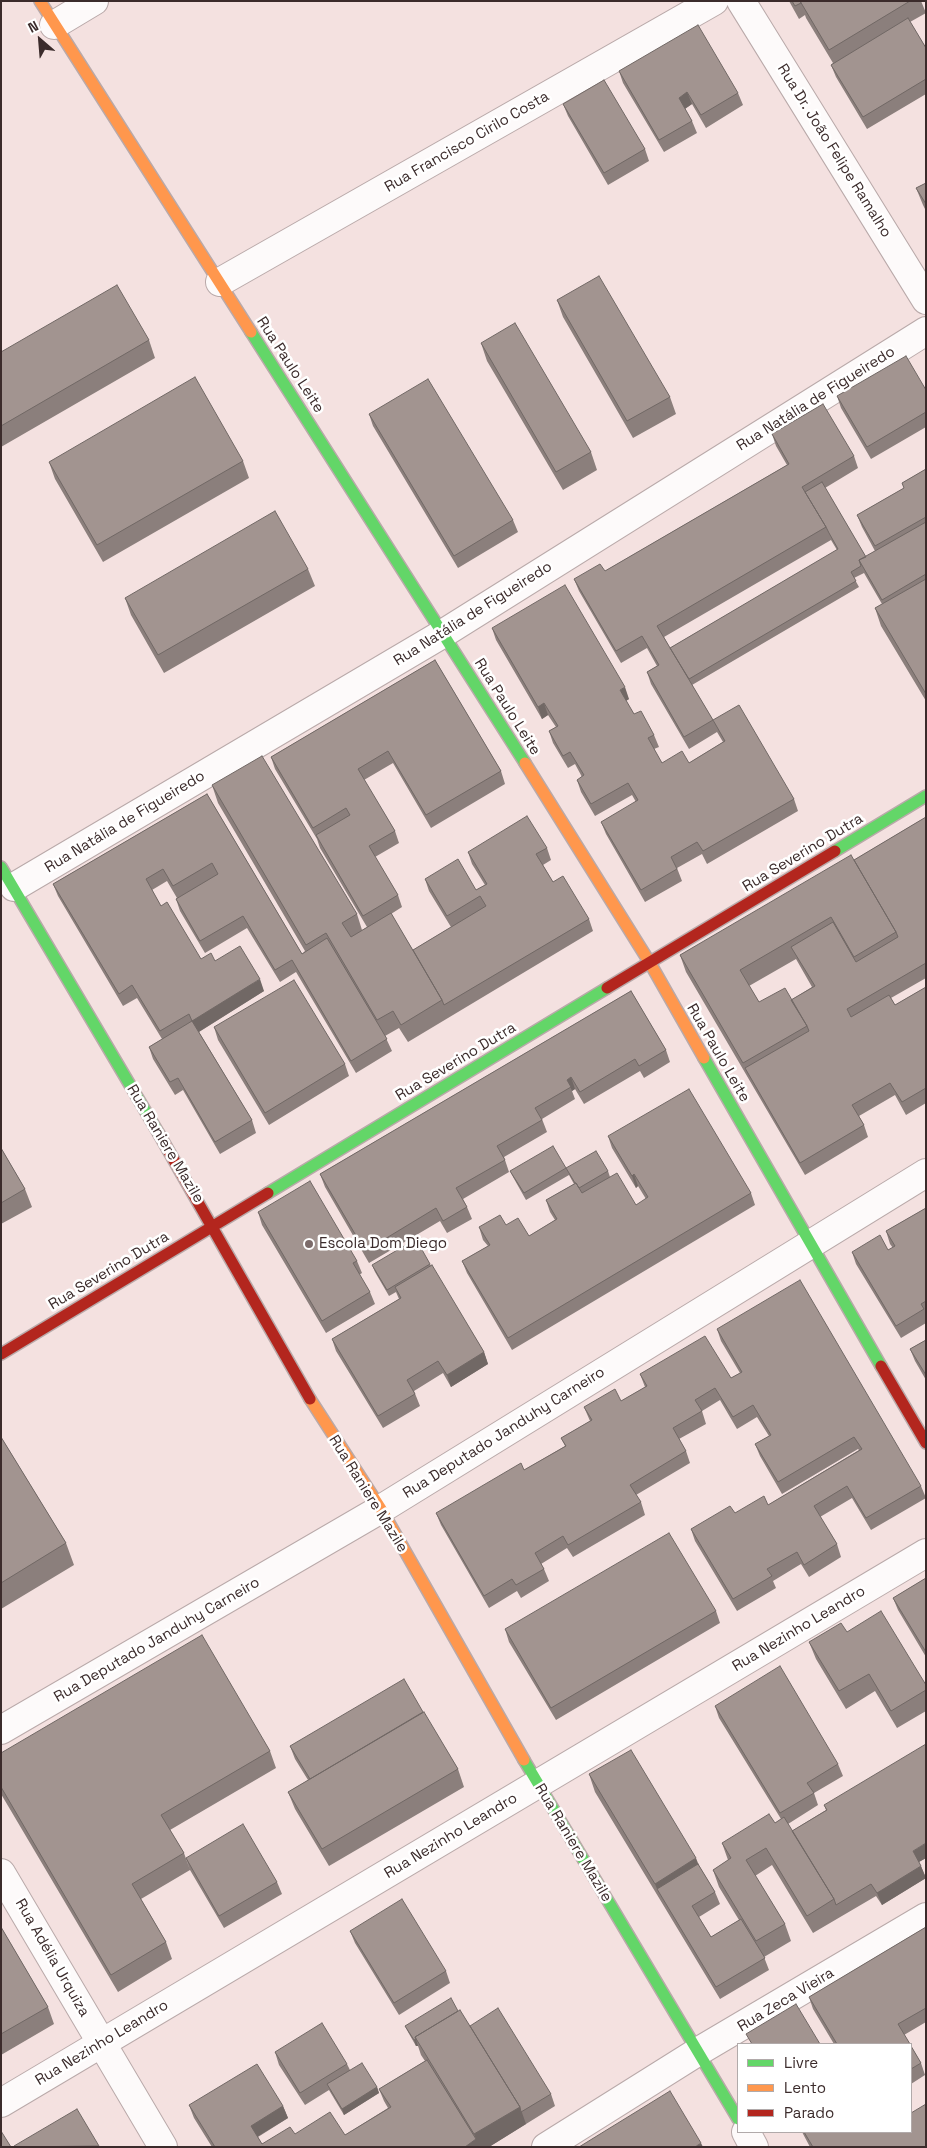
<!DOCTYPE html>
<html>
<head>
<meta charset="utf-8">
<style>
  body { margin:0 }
  #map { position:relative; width:927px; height:2148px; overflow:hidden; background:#f4e1e0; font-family:"Space Grotesk",sans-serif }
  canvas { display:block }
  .frame { position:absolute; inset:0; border:2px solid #3b2b2b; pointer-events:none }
  .legend { position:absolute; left:737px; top:2043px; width:175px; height:90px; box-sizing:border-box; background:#fff; border:1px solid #b1aaaa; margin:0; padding:6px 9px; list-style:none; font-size:15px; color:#3b2b2b }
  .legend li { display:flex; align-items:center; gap:10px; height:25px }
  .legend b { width:25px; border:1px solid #b1aaaa }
  .north { position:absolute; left:15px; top:15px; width:50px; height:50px; -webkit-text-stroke:4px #fff; paint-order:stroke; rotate:333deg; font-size:14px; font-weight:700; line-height:20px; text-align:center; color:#3b2b2b }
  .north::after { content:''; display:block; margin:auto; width:18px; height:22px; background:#3b2b2b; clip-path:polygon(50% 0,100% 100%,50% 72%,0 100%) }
</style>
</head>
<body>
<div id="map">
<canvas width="927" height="2148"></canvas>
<div class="frame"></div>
<ul class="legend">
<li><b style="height:6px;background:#63d668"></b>Livre</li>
<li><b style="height:6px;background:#ff974d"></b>Lento</li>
<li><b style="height:6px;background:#b3261e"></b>Parado</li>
</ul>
<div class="north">N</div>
</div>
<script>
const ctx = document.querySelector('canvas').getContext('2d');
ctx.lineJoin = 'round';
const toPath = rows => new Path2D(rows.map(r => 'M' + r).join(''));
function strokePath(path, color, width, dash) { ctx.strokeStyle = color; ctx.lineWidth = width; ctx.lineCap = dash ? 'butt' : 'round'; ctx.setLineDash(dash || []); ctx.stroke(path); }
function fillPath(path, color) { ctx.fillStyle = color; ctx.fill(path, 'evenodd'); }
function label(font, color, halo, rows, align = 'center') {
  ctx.font = font + ' "Space Grotesk",sans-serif'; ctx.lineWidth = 5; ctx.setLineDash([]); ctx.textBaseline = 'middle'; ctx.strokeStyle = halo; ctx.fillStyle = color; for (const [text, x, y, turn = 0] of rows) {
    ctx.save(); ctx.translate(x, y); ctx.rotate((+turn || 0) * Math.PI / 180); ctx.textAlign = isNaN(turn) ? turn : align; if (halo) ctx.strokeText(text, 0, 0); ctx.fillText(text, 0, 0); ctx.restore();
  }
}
const street = toPath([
  [741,1,926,300],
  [54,25,94,1],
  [220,282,714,1],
  [14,887,444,633,926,331],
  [1,1730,381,1509,926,1173],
  [1,1873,163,2147],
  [1,2103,926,1553],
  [746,2132,754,2147],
  [546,2147,699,2051,926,1917]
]);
const fast = toPath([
  [251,332,525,763],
  [835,851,926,796],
  [1,867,159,1134],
  [704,1058,881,1366],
  [268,1193,607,988],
  [524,1760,738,2119]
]);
const slow = toPath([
  [40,1,251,332],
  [525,763,650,963,704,1058],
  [310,1399,381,1509,524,1760]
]);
const jam = toPath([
  [607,988,835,851],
  [159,1134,310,1399],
  [1,1354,268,1193],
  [881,1366,926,1443]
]);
const wall = toPath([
  [789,1,921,1,926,13,910,22,926,48,926,94,867,129,836,77,831,65,833,63,806,18,805,15,799,19],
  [619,71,738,93,743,105,706,128,692,104,685,109,692,121,697,133,664,152,623,83],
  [563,104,645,149,649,161,608,185,568,116],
  [926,183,926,211,923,205,916,188],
  [557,300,670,397,676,414,633,438,563,317],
  [149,340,155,358,1,447,1,352],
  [481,343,591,452,597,470,563,490,487,361],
  [926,390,926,427,871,459,841,408,837,396],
  [369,414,513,520,518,532,458,568,373,426],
  [772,434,854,456,858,468,825,488,866,557,875,551,862,527,857,515,904,488,902,483,926,469,926,701,881,626,875,608,882,604,864,573,854,578,859,587,692,685,713,720,717,732,689,749,651,684,647,672,657,666,647,648,621,663,579,591,574,579,605,571,787,465,776,446],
  [831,540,837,550,670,648,664,637],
  [243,461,249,478,103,562,55,479,49,462],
  [308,569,315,586,164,673,131,615,125,598],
  [492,628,629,699,626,701,634,714,654,735,659,747,654,749,662,763,689,763,723,742,717,732,713,720,794,799,798,811,707,864,702,854,677,868,682,881,645,902,606,834,601,822,636,802,632,795,595,816,581,792,577,780,582,777,575,764,568,768,553,743,549,731,556,727,548,715,542,719,496,640],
  [435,660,501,771,505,784,431,828,393,763,364,780,395,831,399,843,375,857,398,895,402,907,391,914,413,950,451,927,429,891,425,879,476,890,485,885,472,864,468,852,547,848,551,860,543,865,553,882,589,919,593,931,408,1042,399,1028,385,1036,392,1051,356,1073,296,972,280,982,247,928,205,953,180,911,176,899,177,898,167,881,152,890,161,906,201,959,215,961,264,991,199,1032,252,1120,256,1133,220,1154,183,1090,175,1095,153,1059,149,1047,162,1039,137,998,123,1006,58,896,53,884,207,794,302,954,305,951,218,803,212,785,357,914,362,930,367,927,320,848,317,839,275,769,271,757],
  [926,817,926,978,891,998,895,1005,926,987,926,1103,906,1115,895,1095,859,1116,864,1125,868,1137,805,1175,686,972,680,955,854,860],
  [796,959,812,987,791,1000,759,1002,749,986],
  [631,991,666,1050,670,1062,644,1078,640,1071,584,1104,575,1089,572,1091,575,1099,542,1119,547,1132,504,1157,509,1172,463,1199,467,1207,472,1219,447,1233,440,1221,369,1263,325,1187,320,1174],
  [214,1027,345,1064,349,1076,269,1125,218,1040],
  [608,1136,751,1193,755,1205,512,1350,467,1273,462,1261,488,1246,483,1240,479,1227,506,1225,529,1236,555,1220,550,1212,546,1200,574,1184,569,1175,566,1168,608,1171,610,1177,636,1205,646,1199,638,1186,636,1188,612,1148],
  [1,1148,25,1189,32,1207,1,1224],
  [566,1168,569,1175,526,1200,513,1177,510,1171],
  [926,1208,926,1323,901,1338,856,1264,852,1252,888,1250,893,1248,890,1244,886,1231],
  [258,1212,357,1261,362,1273,359,1275,370,1292,375,1304,326,1333,262,1225],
  [430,1264,484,1352,488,1364,451,1387,443,1373,414,1391,420,1406,383,1428,336,1351,332,1339,399,1299,396,1292,389,1296,375,1272,372,1265],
  [717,1329,921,1486,926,1498,871,1530,852,1498,820,1517,837,1544,841,1557,809,1577,801,1564,773,1581,776,1588,737,1611,695,1541,691,1529,735,1513,768,1505,859,1450,858,1449,782,1494,760,1456,755,1444,769,1436,757,1417,737,1429,720,1400,702,1411,706,1424,679,1439,686,1451,690,1463,636,1495,641,1502,645,1515,573,1557,567,1548,541,1564,544,1569,549,1581,521,1598,517,1591,489,1608,441,1525,436,1513,524,1470,565,1446,561,1438,590,1421,584,1407,621,1401,645,1387,640,1374,731,1378,740,1373,721,1341],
  [926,1340,926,1380,915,1361,910,1349],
  [1,1437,66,1543,74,1565,1,1609],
  [926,1578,926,1657,898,1610,893,1598],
  [716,1611,720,1623,556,1720,509,1642,505,1629],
  [847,1632,926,1685,926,1711,897,1728,875,1691,846,1709,816,1659,809,1642],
  [715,1706,838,1764,843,1776,814,1793,818,1805,788,1824,792,1831,826,1810,824,1805,926,1858,919,1862,926,1878,882,1905,876,1896,813,1933,772,1865,755,1876,785,1924,791,1941,764,1957,769,1970,720,1999,595,1792,589,1774,698,1864,715,1892,720,1904,699,1917,711,1937,739,1920,719,1887,713,1870,728,1860,722,1843,775,1823,781,1819,719,1718],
  [423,1712,458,1769,464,1787,329,1866,295,1809,288,1792,308,1780,295,1759,290,1746],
  [270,1751,276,1768,170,1830,184,1853,190,1870,141,1899,166,1942,172,1959,118,1992,1,1794,1,1753],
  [186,1858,277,1882,282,1894,224,1928,190,1870],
  [1,1927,48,2007,54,2024,1,2055],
  [926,1927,926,2022,904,2035,910,2044,834,2044,813,2009,809,1997],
  [350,1931,446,1971,450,1983,399,2015,355,1943],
  [458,2011,470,2026,551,2094,555,2106,489,2147,212,2147,194,2118,189,2105,283,2106,288,2118,258,2137,262,2144,295,2134,345,2135,388,2108,384,2101,379,2089,425,2061,421,2055,418,2046,416,2046,408,2032,405,2026],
  [911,2046,921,2063,925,2075,911,2084],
  [275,2052,347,2064,350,2070,377,2087,379,2093,344,2115,329,2090,305,2105,279,2065],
  [802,2132,911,2132,926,2147,810,2147]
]);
const shadedWall = toPath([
  [687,92,692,104,683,110,679,98],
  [625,687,629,699,624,702,620,690],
  [544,703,548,715,542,719,538,707],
  [260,979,264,991,197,1033,192,1021],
  [571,1077,575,1089,572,1091,567,1080],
  [634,1174,638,1186,636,1188,632,1176],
  [484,1352,488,1364,451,1387,447,1375],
  [926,1843,926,1858,917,1863,913,1851],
  [696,1858,703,1876,657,1889,655,1884],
  [921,1866,926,1878,882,1905,877,1893],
  [416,2039,418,2046,416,2046,414,2040],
  [377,2087,379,2093,344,2115,342,2109],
  [283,2106,288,2118,255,2138,251,2126],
  [520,2107,526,2124,489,2147,465,2147,476,2139,474,2134],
  [701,2143,703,2147,695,2147]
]);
const building = toPath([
  [792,1,800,1,801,3,795,6,792,1],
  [800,1,910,1,829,50,800,1],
  [908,18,926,48,926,79,863,117,831,65,908,18],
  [698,25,738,93,701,115,687,92,679,98,692,121,659,140,619,71,698,25],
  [604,80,645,149,604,173,563,104,604,80],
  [926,183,926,204,916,188,926,183],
  [599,276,670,397,627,421,557,300,599,276],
  [117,285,149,340,1,426,1,352,117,285],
  [515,323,591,452,556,472,481,343,515,323],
  [906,356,926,390,926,412,867,447,837,396,906,356],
  [195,377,243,461,97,545,49,462,195,377],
  [428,379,513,520,454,556,369,414,428,379],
  [823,404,854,456,802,487,826,527,657,626,713,720,684,737,647,672,659,665,642,636,616,651,574,579,600,564,605,571,789,464,772,434,823,404],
  [926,469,926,517,875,546,857,515,904,488,902,483,926,469],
  [822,482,866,557,859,560,861,566,851,572,856,581,689,679,670,648,838,549,829,533,826,527,805,492,822,482],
  [275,511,308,569,158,655,125,598,275,511],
  [926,522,926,574,882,600,859,560,926,522],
  [926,579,926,694,875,608,926,579],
  [565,585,625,687,620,690,634,714,641,711,654,735,648,738,662,763,682,751,689,763,725,741,713,720,739,705,794,799,703,851,697,842,671,857,677,869,641,890,601,822,638,800,628,783,591,804,577,780,584,775,570,752,563,756,549,731,558,726,544,703,538,707,492,628,565,585],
  [435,660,501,771,426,815,388,751,358,769,395,831,369,846,398,895,363,916,316,835,350,815,346,808,313,828,271,757,435,660],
  [262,756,357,914,342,923,351,937,391,913,442,1000,401,1025,393,1011,377,1020,326,933,306,945,212,785,262,756],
  [207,794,302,954,327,938,387,1039,351,1061,292,960,275,970,243,916,200,941,176,899,218,874,212,863,173,886,163,869,146,879,161,906,167,902,201,959,211,953,215,961,240,946,260,979,192,1021,189,1014,160,1031,132,985,119,994,53,884,207,794],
  [527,816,547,848,536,854,553,882,563,876,589,919,444,1005,442,1000,413,950,486,906,480,896,447,916,425,879,458,859,476,890,487,884,468,852,527,816],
  [926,817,926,963,847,1009,851,1017,889,995,895,1005,926,987,926,1088,902,1102,890,1083,852,1105,864,1125,800,1163,745,1068,809,1031,807,1026,791,1000,815,986,791,947,833,922,856,962,898,937,896,932,854,860,926,817],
  [851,855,896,932,854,957,831,917,740,970,759,1002,785,988,807,1026,743,1063,680,955,851,855],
  [294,980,345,1064,265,1113,214,1027,294,980],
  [631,991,666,1050,639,1066,635,1059,580,1092,571,1077,567,1080,571,1087,535,1108,542,1120,497,1146,505,1160,456,1188,467,1207,443,1221,436,1208,365,1251,320,1174,631,991],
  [192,1021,252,1120,215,1142,178,1078,170,1082,149,1047,192,1021],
  [689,1089,751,1193,508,1338,462,1261,490,1245,479,1227,500,1215,506,1225,518,1218,529,1236,557,1219,546,1200,576,1183,582,1193,617,1173,636,1205,648,1197,634,1174,632,1176,608,1136,689,1089],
  [553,1146,566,1168,524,1193,510,1171,553,1146],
  [1,1148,25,1189,1,1203,1,1148],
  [596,1151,608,1171,579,1188,576,1183,575,1183,566,1168,596,1151],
  [310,1181,357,1261,353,1263,370,1292,322,1321,258,1212,310,1181],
  [926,1208,926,1301,921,1304,924,1309,896,1326,852,1252,880,1235,888,1250,895,1246,886,1231,926,1208],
  [416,1239,430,1264,387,1290,372,1265,416,1239],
  [432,1265,484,1352,447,1375,438,1361,407,1380,415,1394,378,1416,332,1339,401,1298,395,1287,432,1265],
  [800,1280,921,1486,866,1518,847,1486,814,1506,837,1544,804,1565,797,1552,767,1569,772,1576,733,1599,691,1529,730,1506,735,1513,764,1496,768,1505,862,1449,854,1437,778,1482,755,1444,771,1435,753,1405,733,1417,715,1388,695,1400,702,1411,673,1428,686,1451,630,1485,641,1502,568,1545,563,1536,535,1553,544,1569,516,1585,512,1579,484,1596,436,1513,521,1463,524,1470,566,1446,561,1438,592,1420,584,1407,615,1389,621,1401,647,1386,640,1374,705,1336,731,1378,742,1372,717,1329,800,1280],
  [926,1340,926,1375,910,1349,926,1340],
  [1,1437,66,1543,1,1583,1,1437],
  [669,1533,716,1611,551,1708,505,1629,669,1533],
  [926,1578,926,1652,893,1598,926,1578],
  [881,1611,926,1685,926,1690,891,1711,869,1674,839,1691,809,1642,841,1623,847,1632,881,1611],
  [202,1635,270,1751,161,1815,184,1853,132,1884,166,1942,111,1975,1,1787,1,1753,202,1635],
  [780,1666,838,1764,807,1783,814,1793,780,1813,715,1706,780,1666],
  [404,1679,423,1712,310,1779,290,1746,404,1679],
  [424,1712,458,1769,322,1849,288,1792,424,1712],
  [926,1744,926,1843,913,1851,921,1866,877,1893,871,1884,836,1905,834,1899,792,1831,827,1810,824,1805,926,1744],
  [631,1750,696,1858,655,1884,589,1774,631,1750],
  [769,1814,775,1823,784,1817,834,1899,807,1916,766,1848,746,1860,785,1924,756,1941,713,1870,731,1858,722,1843,769,1814],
  [243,1824,277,1882,219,1916,186,1858,243,1824],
  [698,1864,715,1892,692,1906,711,1937,741,1919,765,1958,716,1987,657,1889,698,1864],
  [402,1899,446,1971,394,2003,350,1931,402,1899],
  [1,1927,48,2007,1,2034,1,1927],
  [926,1927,926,2008,898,2024,910,2044,837,2044,809,1997,926,1927],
  [451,1998,458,2011,415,2037,416,2039,414,2040,405,2026,451,1998],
  [796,2004,820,2044,752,2044,746,2034,796,2004],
  [498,2008,551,2094,521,2112,520,2107,470,2026,498,2008],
  [460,2010,520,2107,474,2134,415,2037,460,2010],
  [322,2023,347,2064,300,2093,275,2052,322,2023],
  [911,2046,921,2063,911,2069,911,2046],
  [427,2060,476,2139,465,2147,215,2147,189,2105,257,2064,283,2106,251,2126,262,2144,290,2127,295,2134,330,2112,345,2135,391,2107,379,2089,427,2060],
  [362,2063,377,2087,342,2109,327,2084,362,2063],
  [670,2091,701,2143,695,2147,579,2147,670,2091],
  [926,2104,926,2147,813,2147,804,2132,911,2132,911,2113,926,2104],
  [77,2109,99,2146,15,2147,14,2146,77,2109],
  [1,2131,11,2147,1,2147,1,2131]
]);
const markers = [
  [309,1244,5,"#7c6b6a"]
];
const streetNames = [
  ["Rua Francisco Cirilo Costa",467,142,-30],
  ["Rua Dr. João Felipe Ramalho",834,151,58],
  ["Rua Paulo Leite",290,365,57],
  ["Rua Natália de Figueiredo",816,399,-32],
  ["Rua Natália de Figueiredo",473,614,-32],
  ["Rua Paulo Leite",507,707,58],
  ["Rua Natália de Figueiredo",125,822,-31],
  ["Rua Severino Dutra",803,853,-31],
  ["Rua Paulo Leite",718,1053,60],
  ["Rua Severino Dutra",456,1062,-31],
  ["Rua Raniere Mazile",165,1144,59],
  ["Rua Severino Dutra",109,1271,-31],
  ["Rua Deputado Janduhy Carneiro",504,1433,-32],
  ["Rua Raniere Mazile",368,1494,58],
  ["Rua Nezinho Leandro",799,1629,-31],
  ["Rua Deputado Janduhy Carneiro",157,1640,-30],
  ["Rua Nezinho Leandro",451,1836,-31],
  ["Rua Raniere Mazile",573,1843,59],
  ["Rua Adélia Urquiza",52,1958,60],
  ["Rua Zeca Vieira",786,2000,-31],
  ["Rua Nezinho Leandro",102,2043,-31]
];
const poiNames = [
  ["Escola Dom Diego",319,1244]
];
strokePath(street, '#b9a9a9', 30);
strokePath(fast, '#b9a9a9', 14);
strokePath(slow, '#b9a9a9', 14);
strokePath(jam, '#b9a9a9', 14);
strokePath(street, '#fdfafa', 28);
strokePath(fast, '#63d668', 11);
strokePath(slow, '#ff974d', 11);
strokePath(jam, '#b3261e', 11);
fillPath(wall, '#8b7f7c');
fillPath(shadedWall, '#716865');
fillPath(building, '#a29490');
strokePath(building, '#716865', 1);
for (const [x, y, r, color] of markers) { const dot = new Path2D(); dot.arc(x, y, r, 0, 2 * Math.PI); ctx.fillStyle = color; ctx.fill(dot); strokePath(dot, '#fff', 2); }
label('15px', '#3b2b2b', '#fff', streetNames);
label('15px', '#3b2b2b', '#fff', poiNames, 'left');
</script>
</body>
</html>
